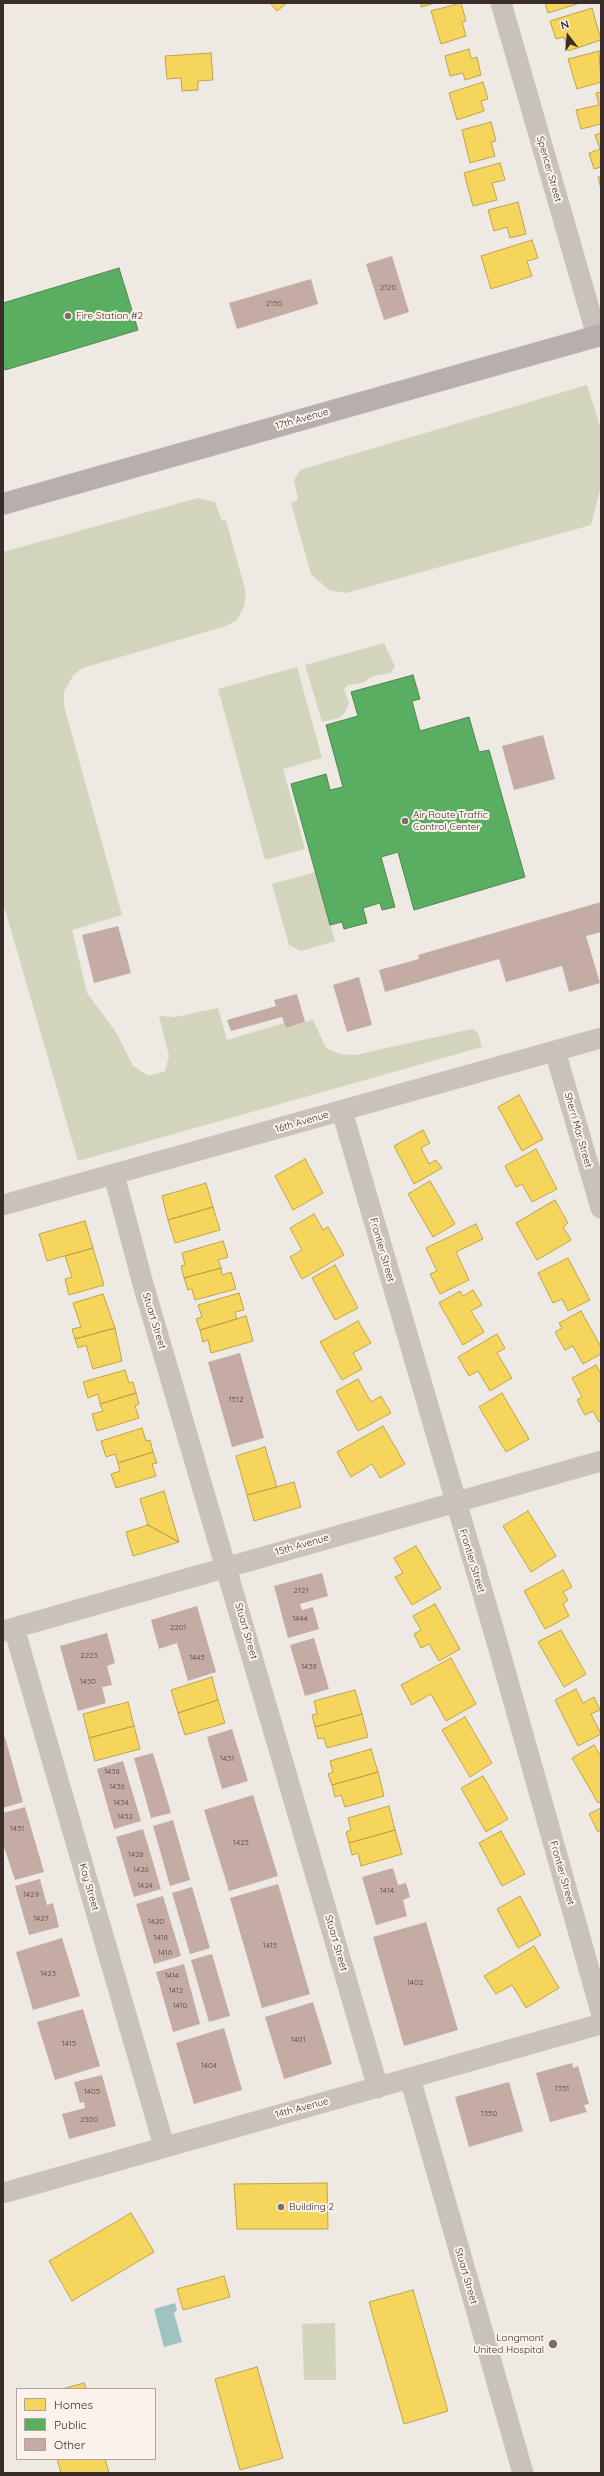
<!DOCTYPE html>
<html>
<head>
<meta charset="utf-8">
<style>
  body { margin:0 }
  #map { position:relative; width:604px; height:2476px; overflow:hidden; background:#efe9e3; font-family:Quicksand,sans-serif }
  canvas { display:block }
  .frame { position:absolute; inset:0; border:4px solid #3a2d29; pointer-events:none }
  .legend { position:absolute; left:16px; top:2388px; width:140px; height:72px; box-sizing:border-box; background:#fbf3eb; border:1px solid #aea49d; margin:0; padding:5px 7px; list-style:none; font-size:12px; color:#3a2d29 }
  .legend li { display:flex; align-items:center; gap:8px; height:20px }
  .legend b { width:20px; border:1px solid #aea49d }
  .north { position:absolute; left:548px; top:16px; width:40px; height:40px; -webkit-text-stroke:3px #fbf3eb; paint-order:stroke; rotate:344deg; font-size:11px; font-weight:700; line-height:16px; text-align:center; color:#3a2d29 }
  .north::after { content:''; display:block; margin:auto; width:14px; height:18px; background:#3a2d29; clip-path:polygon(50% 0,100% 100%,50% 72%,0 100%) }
</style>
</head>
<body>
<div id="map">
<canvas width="604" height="2476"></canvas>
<div class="frame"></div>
<ul class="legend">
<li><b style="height:11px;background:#f6d55c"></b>Homes</li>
<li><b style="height:11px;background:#5aae61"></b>Public</li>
<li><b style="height:11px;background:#c4aba4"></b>Other</li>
</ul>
<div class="north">N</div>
</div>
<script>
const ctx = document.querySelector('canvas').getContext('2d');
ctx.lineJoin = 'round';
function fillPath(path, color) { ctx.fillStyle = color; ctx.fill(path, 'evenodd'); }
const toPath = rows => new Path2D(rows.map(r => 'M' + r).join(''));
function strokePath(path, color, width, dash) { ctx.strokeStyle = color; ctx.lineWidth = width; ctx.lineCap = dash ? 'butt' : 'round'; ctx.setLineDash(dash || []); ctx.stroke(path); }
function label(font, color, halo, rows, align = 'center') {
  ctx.font = font + ' Quicksand,sans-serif'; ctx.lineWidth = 4; ctx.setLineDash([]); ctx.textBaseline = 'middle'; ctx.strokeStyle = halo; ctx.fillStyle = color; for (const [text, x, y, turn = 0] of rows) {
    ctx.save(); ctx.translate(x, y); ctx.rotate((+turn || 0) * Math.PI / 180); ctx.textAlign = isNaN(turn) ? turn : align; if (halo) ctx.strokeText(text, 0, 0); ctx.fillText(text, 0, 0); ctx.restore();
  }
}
const green = toPath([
  [587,385,601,429,601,486,591,525,346,593,329,590,311,574,291,503,298,500,294,480,300,470],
  [198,498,215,502,222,521,226,520,246,593,244,607,237,620,226,626,83,668,74,674,64,692,64,706,122,915,72,930,87,993,116,1032,133,1066,149,1076,165,1071,169,1056,159,1016,175,1017,218,1008,227,1040,284,1023,286,1028,313,1020,326,1048,340,1054,355,1055,472,1029,478,1033,482,1047,78,1161,3,903,3,552],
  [384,643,395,666,391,673,373,676,362,683,348,685,344,689,349,703,344,714,339,718,322,722,305,665],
  [297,667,322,758,283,769,305,849,265,860,218,689],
  [316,872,335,941,301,951,289,945,272,884],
  [335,2323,336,2380,304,2380,302,2324]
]);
const water = toPath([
  [175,2303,177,2310,174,2313,182,2342,164,2347,154,2309]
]);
const homes = toPath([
  [270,3,287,3,277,11,270,3],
  [421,3,435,3,421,7,421,3],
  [461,3,466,21,462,22,466,36,441,44,431,11,461,3],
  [545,3,580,3,548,13,545,3],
  [592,8,601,40,568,51,564,37,556,39,550,21,592,8],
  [469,49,471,59,477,57,481,75,465,80,463,73,450,76,445,56,469,49],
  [599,51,601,82,577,89,568,59,599,51],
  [211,53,213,80,198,81,198,90,182,91,181,78,167,79,165,56,211,53],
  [483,82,488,99,481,101,484,111,457,120,449,93,483,82],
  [601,92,601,124,581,129,576,110,599,105,596,93,601,92],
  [491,122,496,141,491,142,495,156,470,163,462,130,491,122],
  [601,133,601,167,594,169,589,153,600,149,595,135,601,133],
  [500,163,505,180,492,183,497,200,473,206,464,173,500,163],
  [601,176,601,189,598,177,601,176],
  [518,202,526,234,510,238,507,227,494,231,488,210,518,202],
  [532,240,538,258,527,261,532,276,491,289,481,256,532,240],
  [519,1095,543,1139,522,1151,498,1107,519,1095],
  [423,1130,430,1143,421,1148,429,1164,436,1160,442,1168,414,1184,394,1146,423,1130],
  [536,1149,557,1189,532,1202,522,1184,516,1187,505,1166,536,1149],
  [305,1159,323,1193,293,1210,275,1176,305,1159],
  [430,1181,455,1224,433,1237,408,1194,430,1181],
  [206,1183,213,1207,168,1220,162,1196,206,1183],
  [555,1200,568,1223,563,1227,571,1240,537,1260,516,1223,555,1200],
  [213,1207,220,1230,175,1243,168,1220,213,1207],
  [314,1214,323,1230,328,1227,344,1255,302,1279,290,1257,302,1250,290,1228,314,1214],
  [85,1221,93,1248,47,1261,39,1234,85,1221],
  [476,1224,483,1239,456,1252,469,1280,440,1294,430,1274,437,1271,426,1248,476,1224],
  [223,1241,228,1257,218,1260,221,1268,184,1278,181,1266,185,1265,182,1253,223,1241],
  [93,1248,104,1285,69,1295,65,1279,72,1277,65,1256,93,1248],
  [568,1258,590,1300,568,1311,562,1299,553,1303,538,1273,568,1258],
  [335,1265,358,1308,335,1320,312,1278,335,1265],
  [221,1268,222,1275,231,1272,236,1289,195,1300,192,1289,188,1290,184,1278,221,1268],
  [473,1290,482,1305,471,1311,484,1332,463,1345,439,1303,460,1291,463,1296,473,1290],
  [239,1293,244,1310,235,1312,237,1319,200,1330,196,1319,202,1317,198,1305,239,1293],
  [103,1294,115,1328,75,1339,72,1329,81,1327,73,1303,103,1294],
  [581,1311,601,1347,601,1354,583,1364,573,1346,565,1350,555,1332,562,1328,559,1323,581,1311],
  [246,1316,253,1341,211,1353,208,1340,203,1342,200,1330,246,1316],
  [358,1321,371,1343,353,1353,362,1369,342,1380,320,1342,358,1321],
  [115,1328,122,1361,93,1369,86,1345,78,1348,75,1339,115,1328],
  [497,1334,505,1348,497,1353,512,1378,490,1391,478,1371,469,1376,458,1357,497,1334],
  [596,1365,601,1374,601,1421,599,1422,593,1411,585,1415,577,1400,582,1397,572,1378,596,1365],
  [125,1370,129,1383,133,1382,136,1393,100,1404,98,1394,88,1398,83,1382,125,1370],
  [358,1379,371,1402,381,1396,391,1413,358,1431,336,1391,358,1379],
  [136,1393,139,1404,135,1406,139,1418,97,1431,92,1414,103,1411,100,1404,136,1393],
  [502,1393,529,1439,506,1452,479,1407,502,1393],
  [383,1426,405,1464,380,1478,372,1464,351,1477,337,1452,383,1426],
  [142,1428,146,1441,150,1440,153,1452,118,1463,115,1454,106,1457,101,1441,142,1428],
  [265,1447,277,1487,247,1495,236,1456,265,1447],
  [153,1452,157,1463,152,1464,156,1476,116,1488,111,1474,120,1471,118,1463,153,1452],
  [294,1482,301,1507,254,1521,247,1495,294,1482],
  [164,1491,179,1542,148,1525,140,1499,164,1491],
  [528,1511,556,1556,531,1572,503,1526,528,1511],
  [148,1525,179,1542,133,1556,126,1532,148,1525],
  [416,1546,441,1588,412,1605,395,1577,403,1573,394,1558,416,1546],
  [563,1570,572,1587,563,1592,568,1600,563,1604,569,1616,545,1629,524,1591,563,1570],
  [435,1604,460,1649,439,1661,429,1644,421,1648,414,1634,421,1630,413,1616,435,1604],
  [561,1630,586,1674,564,1687,538,1642,561,1630],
  [451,1658,476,1704,446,1721,431,1694,412,1705,401,1685,451,1658],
  [212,1677,218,1700,178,1713,171,1690,212,1677],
  [576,1689,583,1703,594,1697,600,1710,591,1714,601,1734,578,1746,555,1700,576,1689],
  [355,1690,362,1714,315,1727,312,1715,317,1714,314,1701,355,1690],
  [218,1700,225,1723,185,1735,178,1713,218,1700],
  [128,1702,134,1726,89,1738,83,1714,128,1702],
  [362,1714,368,1737,327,1748,324,1738,318,1739,315,1727,362,1714],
  [465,1717,492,1763,470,1777,442,1730,465,1717],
  [134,1726,140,1749,95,1761,89,1738,134,1726],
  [594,1745,601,1757,601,1801,598,1803,572,1758,594,1745],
  [371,1749,378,1772,332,1785,328,1774,333,1772,330,1761,371,1749],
  [378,1772,384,1796,345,1807,341,1795,335,1797,332,1785,378,1772],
  [483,1776,508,1819,486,1832,461,1788,483,1776],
  [389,1806,395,1830,349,1843,346,1832,351,1830,348,1818,389,1806],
  [601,1808,601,1830,598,1832,589,1814,601,1808],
  [395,1830,402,1854,361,1866,358,1853,352,1855,349,1843,395,1830],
  [501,1831,525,1874,502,1886,479,1843,501,1831],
  [520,1896,541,1935,518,1948,497,1909,520,1896],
  [534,1946,559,1988,526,2008,512,1985,496,1994,484,1976,534,1946],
  [327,2183,328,2229,237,2229,234,2184,327,2183],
  [131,2213,154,2252,72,2301,49,2261,131,2213],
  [224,2276,230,2297,183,2310,177,2289,224,2276],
  [413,2290,448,2411,404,2424,369,2302,413,2290],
  [257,2367,283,2458,240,2470,215,2379,257,2367],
  [84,2383,86,2389,62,2389,84,2383],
  [57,2459,105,2459,109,2473,61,2473,57,2459]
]);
const public = toPath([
  [119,268,138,330,5,370,3,363,3,303,119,268],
  [413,675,420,699,412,701,420,731,469,717,479,752,489,750,525,877,414,910,398,852,381,857,395,907,382,910,380,903,363,908,367,923,344,929,342,922,330,925,291,784,326,774,330,790,343,787,326,725,358,716,351,692,413,675]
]);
const building = toPath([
  [392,256,409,312,384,320,366,264],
  [311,279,318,304,237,329,229,303],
  [543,735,555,779,514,790,502,746],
  [601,902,601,932,586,936,600,983,569,992,562,966,506,982,499,959,385,992,379,970,419,959,418,955],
  [118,926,131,973,94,983,82,935],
  [359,977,372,1025,347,1032,333,985],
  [297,994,305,1022,286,1028,282,1017,231,1031,227,1020,276,1006,274,1000],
  [240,1353,264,1438,232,1447,208,1362],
  [322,1573,328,1596,300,1604,302,1610,313,1607,319,1629,288,1638,274,1586],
  [197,1606,216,1672,188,1681,177,1643,159,1649,151,1620],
  [107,1633,115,1663,107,1666,112,1685,102,1687,106,1703,78,1711,60,1646],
  [314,1638,329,1689,305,1696,290,1645],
  [232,1729,248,1781,222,1789,207,1737],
  [5,1737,23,1802,3,1808,3,1738],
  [153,1753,171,1813,151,1818,134,1758],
  [123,1761,141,1821,114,1829,97,1769],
  [253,1795,278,1876,229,1891,204,1810],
  [25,1807,44,1872,15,1880,3,1844,3,1813],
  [173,1820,190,1880,170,1886,153,1826],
  [143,1829,161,1889,134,1897,116,1837],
  [393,1868,398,1885,406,1883,410,1897,403,1900,407,1916,376,1925,362,1877],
  [40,1879,47,1905,53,1903,59,1927,29,1935,15,1886],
  [278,1884,310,1994,262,2008,230,1898],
  [192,1887,210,1948,190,1954,172,1893],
  [163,1896,181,1956,154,1964,136,1904],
  [426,1922,458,2030,404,2046,373,1937],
  [62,1938,80,1996,33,2010,16,1952],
  [212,1954,230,2016,209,2022,191,1960],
  [184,1964,200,2024,173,2032,156,1972],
  [313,2002,332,2064,284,2079,265,2017],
  [83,2009,100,2066,55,2080,37,2022],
  [224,2028,242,2090,194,2104,176,2043],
  [572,2063,573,2068,578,2066,589,2104,584,2105,587,2112,550,2122,536,2073],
  [102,2075,116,2126,69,2139,62,2114,85,2108,84,2102,80,2103,74,2082],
  [509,2082,523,2131,469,2147,455,2097]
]);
const minor = toPath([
  [501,3,597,336],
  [555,1051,601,1208],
  [342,1111,495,1635,601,2012],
  [114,1175,143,1284,378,2088],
  [3,1205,601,1038],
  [14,1628,164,2146],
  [3,1631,601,1461],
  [410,2078,523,2473],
  [3,2193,601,2024]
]);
const major = toPath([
  [3,504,601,335]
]);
const markers = [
  [68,316,4,"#796f6a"],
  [405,821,4,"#796f6a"],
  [281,2207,4,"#796f6a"],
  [553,2344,5,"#796f6a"]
];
const numberNames = [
  ["2120",388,288],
  ["2150",274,304],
  ["1512",236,1400],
  ["2121",301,1591],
  ["1444",300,1619],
  ["2201",178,1628],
  ["2223",89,1656],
  ["1445",197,1658],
  ["1438",309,1667],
  ["1450",88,1682],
  ["1431",227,1759],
  ["1438",112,1772],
  ["1436",117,1787],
  ["1434",121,1803],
  ["1432",125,1817],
  ["1431",17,1829],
  ["1425",241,1843],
  ["1428",136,1855],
  ["1426",141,1870],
  ["1424",145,1886],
  ["1414",387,1891],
  ["1429",31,1895],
  ["1427",41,1919],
  ["1420",156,1922],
  ["1418",161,1938],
  ["1415",270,1946],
  ["1416",165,1953],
  ["1423",48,1974],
  ["1414",172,1976],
  ["1402",415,1983],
  ["1412",176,1991],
  ["1410",180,2006],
  ["1401",298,2040],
  ["1415",69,2044],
  ["1404",209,2066],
  ["1351",562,2089],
  ["1405",92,2092],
  ["1350",489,2114],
  ["2300",89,2120]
];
const streetNames = [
  ["Spencer Street",549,169,74],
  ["17th Avenue",302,419,-16],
  ["16th Avenue",302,1122,-16],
  ["Sherri Mar Street",578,1130,74],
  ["Frontier Street",382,1250,74],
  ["Stuart Street",154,1321,73],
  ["15th Avenue",302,1545,-16],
  ["Frontier Street",472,1561,73],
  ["Stuart Street",246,1631,74],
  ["Frontier Street",562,1873,74],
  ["Kay Street",89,1887,74],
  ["Stuart Street",336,1943,74],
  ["14th Avenue",302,2108,-15],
  ["Stuart Street",466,2276,74]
];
const poiNames = [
  ["Fire Station #2",76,316],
  ["Air Route Traffic",413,815],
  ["Control Center",413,827],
  ["Building 2",289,2207],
  ["Longmont",544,2338,"right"],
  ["United Hospital",544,2350,"right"]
];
fillPath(green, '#d2d5bc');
fillPath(water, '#9ec3c0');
fillPath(homes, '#f6d55c');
strokePath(homes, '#bea34d', 1);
fillPath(public, '#5aae61');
strokePath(public, '#508750', 1);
fillPath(building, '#c4aba4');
strokePath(minor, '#c8c1bc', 21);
strokePath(major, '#b7afab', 22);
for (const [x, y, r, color] of markers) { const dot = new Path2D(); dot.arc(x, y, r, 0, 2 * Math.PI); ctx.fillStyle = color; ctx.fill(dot); strokePath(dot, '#fbf3eb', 1.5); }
label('8px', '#5c4c48', null, numberNames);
label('10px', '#3a2d29', '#fbf3eb', streetNames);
label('10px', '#3a2d29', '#fbf3eb', poiNames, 'left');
</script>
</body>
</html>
